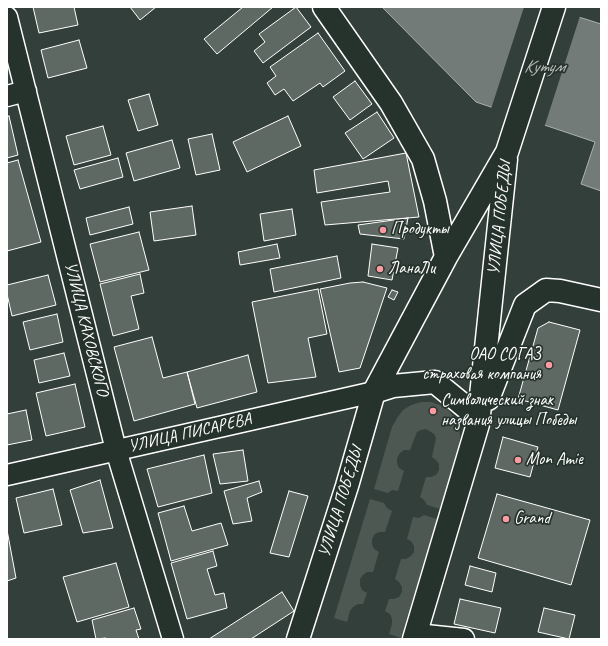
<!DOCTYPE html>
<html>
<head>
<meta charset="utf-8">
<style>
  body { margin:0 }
  #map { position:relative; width:608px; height:646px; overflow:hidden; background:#333f3a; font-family:Caveat,sans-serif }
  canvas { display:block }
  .frame { position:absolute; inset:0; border:8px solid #fff; pointer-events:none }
</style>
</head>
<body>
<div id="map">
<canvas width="608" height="646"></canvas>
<div class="frame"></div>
</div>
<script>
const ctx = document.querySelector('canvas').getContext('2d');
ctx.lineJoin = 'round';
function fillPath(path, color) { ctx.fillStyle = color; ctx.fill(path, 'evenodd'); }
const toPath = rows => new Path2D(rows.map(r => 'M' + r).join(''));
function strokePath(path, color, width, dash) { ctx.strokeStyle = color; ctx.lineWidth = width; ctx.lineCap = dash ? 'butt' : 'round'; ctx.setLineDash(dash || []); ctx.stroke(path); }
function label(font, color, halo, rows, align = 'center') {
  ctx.font = font + ' Caveat,sans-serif'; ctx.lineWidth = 3.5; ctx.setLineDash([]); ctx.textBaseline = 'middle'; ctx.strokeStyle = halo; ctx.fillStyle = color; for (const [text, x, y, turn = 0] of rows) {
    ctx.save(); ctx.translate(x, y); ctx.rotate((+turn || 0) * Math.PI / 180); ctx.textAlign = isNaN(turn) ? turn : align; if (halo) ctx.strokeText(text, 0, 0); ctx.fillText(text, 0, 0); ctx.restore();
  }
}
const green = toPath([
  [421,402,431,402,440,405,448,410,455,418,459,427,460,437,459,447,440,509,427,505,424,500,420,497,426,477,431,477,436,475,439,470,439,464,436,460,432,457,436,438,434,434,426,429,421,430,417,432,410,450,404,450,400,453,397,458,397,463,399,468,404,471,398,491,392,490,388,493,374,489,392,427,397,418,403,410,411,405],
  [370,499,384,503,387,508,392,511,385,532,379,532,375,534,372,539,372,544,374,549,379,552,373,572,367,572,363,575,360,579,360,585,362,590,367,593,363,604,358,604,353,607,350,611,347,622,334,618],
  [424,515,437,519,401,638,389,634,392,624,392,619,390,614,385,611,389,599,394,599,399,597,402,592,402,587,399,582,395,579,401,559,406,559,411,556,414,552,414,546,411,541,407,539,413,517,419,518]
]);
const water = toPath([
  [382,7,519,7,582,18,601,24,601,191,581,184,595,142,476,102,382,7]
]);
const pier = toPath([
  [524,7,530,7,580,16,544,128,491,109]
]);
const building = toPath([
  [33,7,74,7,78,25,39,33,33,7],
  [130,7,156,7,140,20,130,7],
  [243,7,273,7,217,54,204,39,243,7],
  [296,7,311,27,263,63,254,51,265,42,259,34,296,7],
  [318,33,345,71,323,87,320,83,293,101,284,89,275,95,267,83,276,76,270,67,318,33],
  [79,40,87,68,48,78,41,50,79,40],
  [355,81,372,104,350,120,333,97,355,81],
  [149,94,158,125,138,131,128,100,149,94],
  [377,112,394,138,363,159,345,133,377,112],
  [9,116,18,155,7,158,7,117,9,116],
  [288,116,301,146,247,172,233,142,288,116],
  [103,126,111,155,74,165,66,136,103,126],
  [212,134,220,170,196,175,188,139,212,134],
  [172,140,180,168,134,181,126,153,172,140],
  [406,153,419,217,325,225,321,202,390,192,388,181,317,193,314,170,406,153],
  [118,158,123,177,80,189,74,170,118,158],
  [18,160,41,242,7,251,7,163,18,160],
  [192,206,196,235,154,241,150,212,192,206],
  [129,207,133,224,90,235,86,218,129,207],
  [292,209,296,235,264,241,260,214,292,209],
  [408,218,404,239,360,234,358,225,408,218],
  [139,232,149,270,100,282,90,244,139,232],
  [277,244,280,258,240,265,238,252,277,244],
  [372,244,398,248,392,280,368,276,372,244],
  [337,256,341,278,274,292,270,269,337,256],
  [140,274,144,293,131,296,139,329,113,336,100,284,140,274],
  [48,275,56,305,12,316,7,294,7,285,48,275],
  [363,282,387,288,360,368,339,372,320,289,350,283,363,282],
  [318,289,327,334,308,338,316,377,268,383,252,302,318,289],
  [392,290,398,292,394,300,388,297,392,290],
  [57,314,63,342,30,350,23,322,57,314],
  [549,322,580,330,558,410,518,399,538,328,549,322],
  [152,337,163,378,187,372,195,404,134,421,114,347,152,337],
  [64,353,70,376,39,383,34,360,64,353],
  [248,355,257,392,197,408,187,372,248,355],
  [75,384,85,427,46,436,36,393,75,384],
  [26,410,32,440,7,445,7,414,26,410],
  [503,437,538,447,530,477,495,468,503,437],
  [243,450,248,481,220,484,213,454,243,450],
  [204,455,212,493,158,507,147,469,204,455],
  [100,480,113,528,83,533,70,490,100,480],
  [259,481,262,492,247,498,252,521,233,524,224,491,259,481],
  [53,489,62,525,24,533,16,498,53,489],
  [289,491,308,496,289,557,270,553,289,491],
  [497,494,590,520,571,585,478,558,497,494],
  [184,506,192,531,221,523,228,545,171,561,158,513,184,506],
  [7,530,16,578,7,581,7,530],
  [213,551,217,566,207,569,215,595,224,593,227,608,187,619,171,563,213,551],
  [116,563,129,607,77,622,63,577,116,563],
  [470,566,496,573,492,592,465,585,470,566],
  [282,592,294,611,251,639,209,639,282,592],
  [460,599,501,608,495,633,454,624,460,599],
  [134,608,141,629,136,630,139,639,107,639,106,638,96,639,92,620,134,608],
  [544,608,575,615,569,639,538,632,544,608]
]);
const street = toPath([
  [7,17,116,450,173,639],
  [7,96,26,91],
  [7,475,374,392],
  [416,634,464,639]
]);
const secondary = toPath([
  [324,7,391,103,423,159,435,201,446,257],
  [374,392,393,386,435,382,468,409,478,424],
  [488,399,525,305,546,290,560,291,601,300],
  [298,639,347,486,374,392,446,257,507,152,554,7],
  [414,639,478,424,506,159]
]);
const markers = [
  [383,230,4,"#ff9aa2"],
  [380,269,4,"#ff9aa2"],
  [549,365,4,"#ff9aa2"],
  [433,411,4,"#ff9aa2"],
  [518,460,4,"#ff9aa2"],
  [506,519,4,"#ff9aa2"]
];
const streetNames = [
  ["УЛИЦА ПОБЕДЫ",500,218,-84],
  ["УЛИЦА КАХОВСКОГО",86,329,76],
  ["УЛИЦА ПИСАРЕВА",190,433,-13],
  ["УЛИЦА ПОБЕДЫ",341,502,-73]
];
const poiNames = [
  ["Продукты",391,230],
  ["ЛанаЛи",388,269],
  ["ОАО СОГАЗ",541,355,"right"],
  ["страховая компания",541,375,"right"],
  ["Символический знак",441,401],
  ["названия улицы Победы",441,421],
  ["Mon Amie",526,460],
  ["Grand",514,519]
];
const waterNames = [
  ["Кутум",544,67]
];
fillPath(green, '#4d5853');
fillPath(water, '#737b78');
strokePath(water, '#abb0ae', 1);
fillPath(pier, '#333f3a');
fillPath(building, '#5f6964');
strokePath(building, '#fff', 1);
strokePath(street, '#fff', 23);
strokePath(secondary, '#fff', 25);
strokePath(street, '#26332d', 20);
strokePath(secondary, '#26332d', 22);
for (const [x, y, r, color] of markers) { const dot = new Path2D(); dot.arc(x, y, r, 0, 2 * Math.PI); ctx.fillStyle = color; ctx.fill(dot); strokePath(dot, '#26332d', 1.5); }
label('17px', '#fff', '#26332d', streetNames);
label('17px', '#fff', '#26332d', poiNames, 'left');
label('italic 18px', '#b9bdbc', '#26332d', waterNames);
</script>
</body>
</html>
